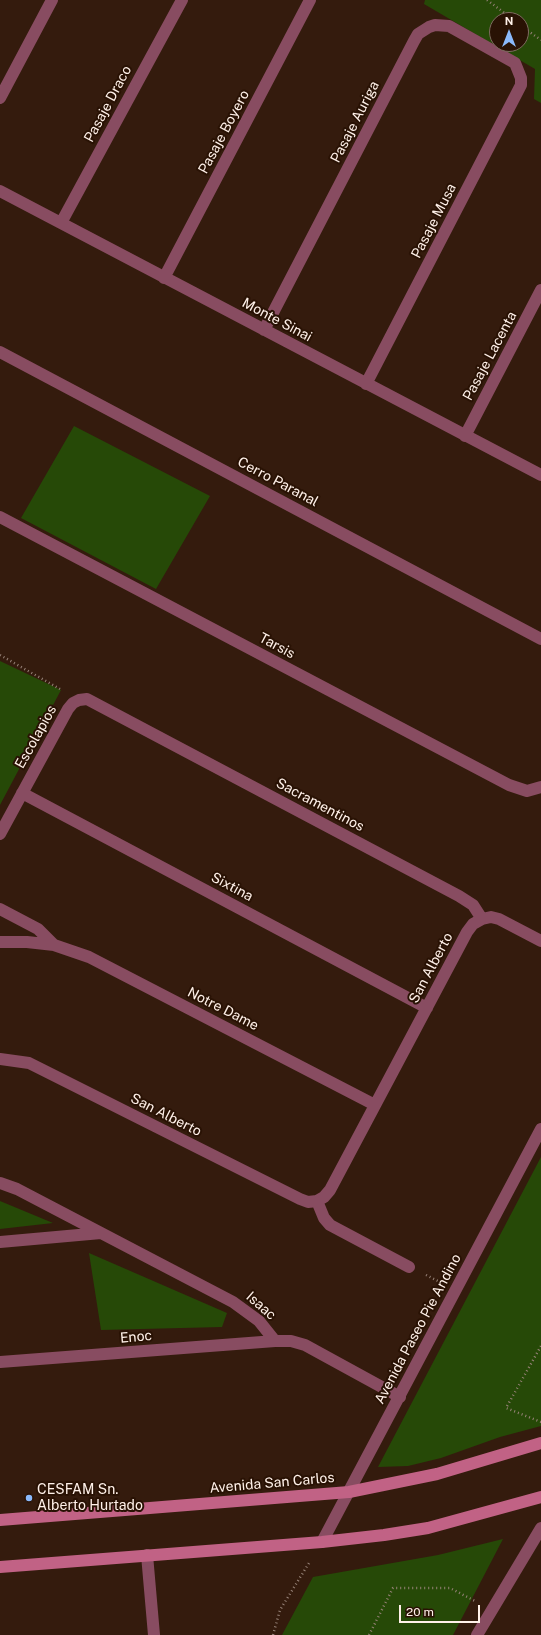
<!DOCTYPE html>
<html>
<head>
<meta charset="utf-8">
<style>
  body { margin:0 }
  #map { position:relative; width:541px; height:1635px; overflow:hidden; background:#341b0d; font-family:"Public Sans",sans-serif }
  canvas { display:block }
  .north { position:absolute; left:489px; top:12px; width:40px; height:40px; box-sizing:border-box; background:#291204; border:1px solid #7f6b60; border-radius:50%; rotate:0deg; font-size:11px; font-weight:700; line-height:16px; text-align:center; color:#fff1e9 }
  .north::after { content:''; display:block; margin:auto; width:14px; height:18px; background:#8bbafc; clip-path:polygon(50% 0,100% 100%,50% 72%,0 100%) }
  .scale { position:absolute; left:399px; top:1605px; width:81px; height:18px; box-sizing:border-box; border:2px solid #fff1e9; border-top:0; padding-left:5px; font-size:12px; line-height:14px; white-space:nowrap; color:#fff1e9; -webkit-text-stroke:3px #291204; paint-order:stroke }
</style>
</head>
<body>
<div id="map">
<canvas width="541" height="1635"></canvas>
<div class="north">N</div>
<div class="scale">20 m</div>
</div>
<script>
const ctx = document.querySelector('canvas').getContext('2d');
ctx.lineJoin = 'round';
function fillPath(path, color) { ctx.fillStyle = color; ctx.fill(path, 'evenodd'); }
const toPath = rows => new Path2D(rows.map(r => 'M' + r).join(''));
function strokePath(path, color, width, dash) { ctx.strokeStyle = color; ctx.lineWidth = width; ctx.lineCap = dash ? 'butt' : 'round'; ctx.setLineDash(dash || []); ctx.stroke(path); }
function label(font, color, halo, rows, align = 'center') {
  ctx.font = font + ' "Public Sans",sans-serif'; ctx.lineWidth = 4; ctx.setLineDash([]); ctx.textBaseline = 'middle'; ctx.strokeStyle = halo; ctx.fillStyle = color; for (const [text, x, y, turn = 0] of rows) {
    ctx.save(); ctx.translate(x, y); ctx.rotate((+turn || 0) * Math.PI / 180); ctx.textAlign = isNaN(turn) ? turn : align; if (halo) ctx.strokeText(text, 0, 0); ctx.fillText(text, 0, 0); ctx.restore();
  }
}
const green = toPath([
  [425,0,541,0,541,103,534,99,535,69,424,4],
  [497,20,521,20,521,44,497,44],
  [74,426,210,496,156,589,21,518],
  [0,661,61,690,0,805],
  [541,1157,541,1426,500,1437,441,1458,408,1466,378,1467],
  [0,1201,53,1223,0,1229],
  [89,1253,227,1313,222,1327,101,1330],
  [503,1539,453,1635,282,1635,313,1577,438,1555]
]);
const path = toPath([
  [487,0,514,20],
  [521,26,541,40],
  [0,655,60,689],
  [426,1275,438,1281],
  [541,1346,506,1408,541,1422],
  [273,1635,280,1610,309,1563],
  [369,1635,393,1588,450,1588,475,1601]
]);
const lane = toPath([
  [147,1555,154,1635]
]);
const street = toPath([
  [0,98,52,0],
  [0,191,541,475],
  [61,223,182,0],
  [164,278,310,0],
  [264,330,414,41,418,34,429,27,435,25,449,26,515,63,521,78,521,85,366,384],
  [0,352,541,639],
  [465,436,541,290],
  [0,517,509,785,527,791,541,787],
  [22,793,427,1008],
  [0,834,68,709,73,703,79,700,87,699,459,896,473,905,482,919],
  [0,909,38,929,54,945],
  [0,942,27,942,54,945,89,957,375,1105],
  [0,1059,29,1063,41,1069,300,1199,308,1202,317,1201,324,1197,330,1190,467,932,473,924,482,919,491,917,499,919,541,941],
  [0,1183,17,1189,233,1302,259,1321,275,1341],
  [317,1201,324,1218,330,1225,409,1267],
  [0,1242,101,1233],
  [0,1362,275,1341,291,1341,305,1345,400,1397],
  [322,1542,541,1129],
  [477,1635,541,1528]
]);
const secondary = toPath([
  [0,1520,349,1492,437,1474,541,1443],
  [0,1567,322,1542,384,1535,428,1528,541,1497]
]);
const markers = [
  [29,1498,4,"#8bbafc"]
];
const streetNames = [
  ["Pasaje Draco",108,104,-62],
  ["Pasaje Auriga",355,122,-63],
  ["Pasaje Boyero",224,132,-62],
  ["Pasaje Musa",434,221,-63],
  ["Monte Sinai",277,320,28],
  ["Pasaje Lacenta",490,356,-62],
  ["Cerro Paranal",278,482,28],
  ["Tarsis",277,646,28],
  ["Escolapios",36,737,-61],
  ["Sacramentinos",320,805,28],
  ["Sixtina",232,887,28],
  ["San Alberto",431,968,-62],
  ["Notre Dame",223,1009,27],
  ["San Alberto",166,1115,27],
  ["Isaac",261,1306,41],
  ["Avenida Paseo Pie Andino",418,1329,-62],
  ["Enoc",136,1337,-5],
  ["Avenida San Carlos",272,1483,-5]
];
const poiNames = [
  ["CESFAM Sn.",37,1490],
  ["Alberto Hurtado",37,1506]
];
fillPath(green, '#264907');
strokePath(path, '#968277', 2.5, [1, 3]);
strokePath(lane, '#884c61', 12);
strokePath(street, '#884c61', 12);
strokePath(secondary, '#c16285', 12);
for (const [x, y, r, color] of markers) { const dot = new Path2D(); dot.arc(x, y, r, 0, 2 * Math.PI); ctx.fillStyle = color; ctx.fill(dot); strokePath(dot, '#291204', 1.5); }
label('14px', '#fff1e9', '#291204', streetNames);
label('14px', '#fff1e9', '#291204', poiNames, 'left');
</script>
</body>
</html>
